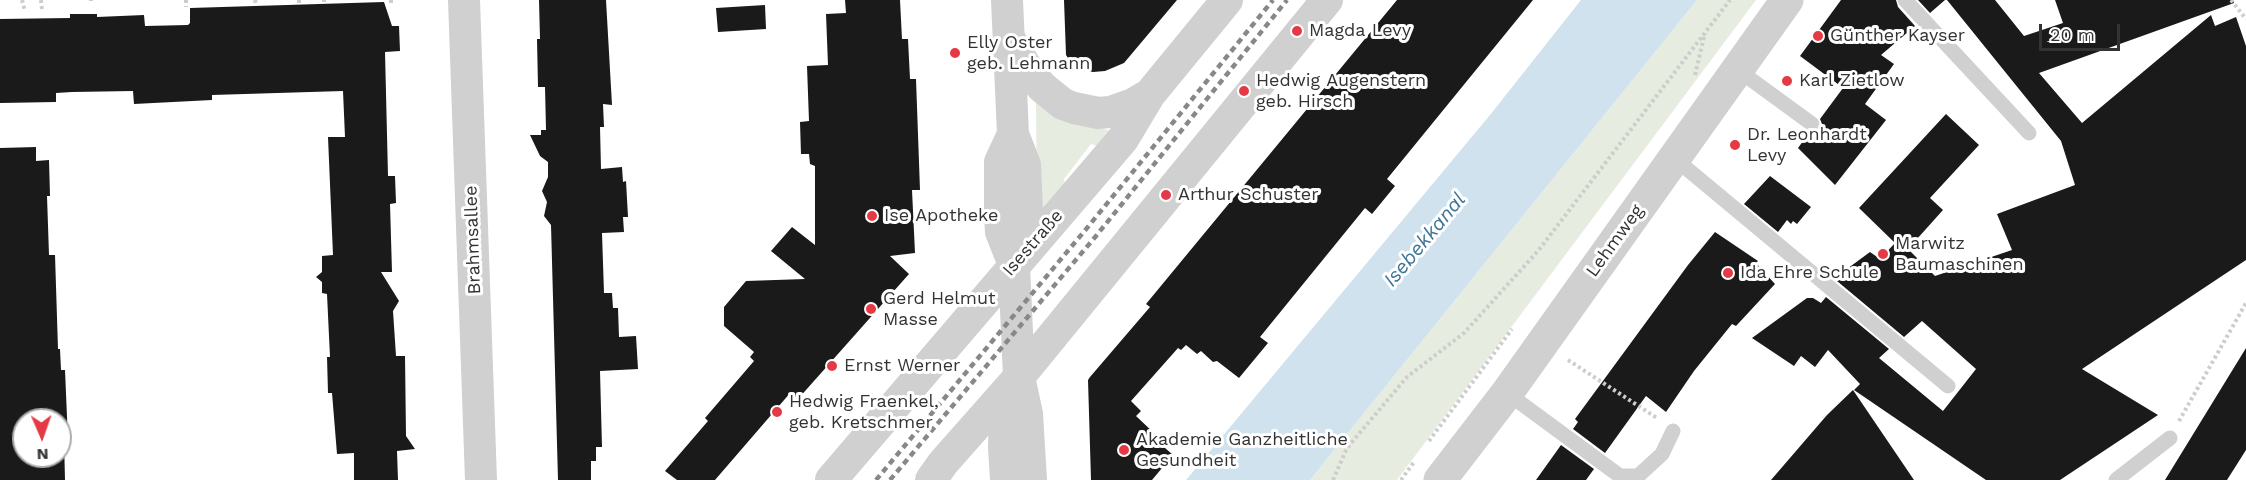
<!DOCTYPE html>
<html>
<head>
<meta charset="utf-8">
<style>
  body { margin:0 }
  #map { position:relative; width:2246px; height:480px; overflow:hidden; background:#fff; font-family:"Work Sans",sans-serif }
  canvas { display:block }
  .north { position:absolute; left:12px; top:408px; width:60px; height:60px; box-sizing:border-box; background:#fff; border:2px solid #adadad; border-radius:50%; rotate:178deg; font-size:16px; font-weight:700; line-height:24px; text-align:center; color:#333 }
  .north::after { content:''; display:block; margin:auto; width:21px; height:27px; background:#e63946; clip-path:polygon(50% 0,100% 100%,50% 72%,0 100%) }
  .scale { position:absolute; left:2039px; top:24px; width:81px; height:27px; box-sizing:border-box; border:3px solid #333; border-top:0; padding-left:8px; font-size:18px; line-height:21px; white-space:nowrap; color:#333; -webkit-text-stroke:4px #fff; paint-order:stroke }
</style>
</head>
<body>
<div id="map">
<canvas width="2246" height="480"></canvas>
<div class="north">N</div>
<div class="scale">20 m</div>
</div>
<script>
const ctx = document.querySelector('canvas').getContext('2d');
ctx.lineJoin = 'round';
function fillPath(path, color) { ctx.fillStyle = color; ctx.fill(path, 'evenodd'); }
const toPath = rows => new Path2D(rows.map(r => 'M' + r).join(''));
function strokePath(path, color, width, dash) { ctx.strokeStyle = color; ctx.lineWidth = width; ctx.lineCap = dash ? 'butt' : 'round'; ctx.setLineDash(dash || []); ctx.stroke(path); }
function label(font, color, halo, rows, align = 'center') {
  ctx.font = font + ' "Work Sans",sans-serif'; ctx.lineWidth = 6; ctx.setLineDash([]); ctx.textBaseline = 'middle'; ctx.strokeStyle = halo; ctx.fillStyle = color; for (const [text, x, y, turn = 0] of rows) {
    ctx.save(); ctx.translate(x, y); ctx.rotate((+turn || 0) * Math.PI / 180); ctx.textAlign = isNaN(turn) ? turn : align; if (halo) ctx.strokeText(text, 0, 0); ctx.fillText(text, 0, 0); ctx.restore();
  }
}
const green = toPath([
  [1697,0,1756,0,1397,480,1310,480],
  [1036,101,1076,124,1109,130,1111,135,1101,147,1091,144,1064,179,1066,189,1037,222]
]);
const water = toPath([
  [1581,0,1697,0,1310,480,1186,480,1490,115]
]);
const building = toPath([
  [539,0,606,0,612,105,603,104,604,127,600,127,601,169,622,167,623,182,626,181,628,217,623,217,624,232,602,233,604,293,612,293,613,308,618,308,619,337,636,336,638,369,600,371,602,447,596,447,596,461,591,461,591,480,558,480,551,225,544,216,547,202,542,191,548,177,548,162,540,156,530,135,541,135,541,130,546,130,545,87,538,87,537,39,540,39],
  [845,0,900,0,902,39,908,39,910,79,916,79,920,190,912,190,915,253,890,256,909,274,798,399,791,392,715,480,677,480,665,471,708,421,705,418,754,361,750,357,754,352,724,326,724,307,746,281,805,279,771,251,792,227,815,245,815,166,810,164,809,154,801,154,800,122,809,121,807,66,828,65,826,14,846,13],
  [1064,0,1177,0,1124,63,1105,71,1093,72,1083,70,1072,64,1066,55],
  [1397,0,1533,0,1387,179,1395,186,1372,214,1365,208,1260,337,1268,343,1239,378,1217,361,1213,362,1201,351,1197,354,1186,345,1181,350,1178,348,1131,401,1141,411,1136,416,1155,434,1156,440,1173,455,1152,480,1091,480,1088,380,1090,377,1150,307,1146,304],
  [1841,0,1896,0,1898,7,1915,26,1881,55,1894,64,1865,104,1886,120,1835,185,1798,148,1809,133,1815,133,1819,130,1822,124,1820,119,1843,88,1800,56],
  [1918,0,1945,0,1930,13],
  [1947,0,1995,0,2024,36,2063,23,2055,0,2233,0,2234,3,2039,73,2082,123,2211,15,2215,26,2236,17,2246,46,2246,260,2082,369,2158,415,2060,480,1986,480,1854,390,1860,384,1828,350,1815,367,1801,356,1794,366,1752,338,1807,298,1813,298,1821,303,1826,297,1889,349,1879,358,1943,411,1976,369,1922,321,1904,337,1837,281,1839,279,1836,277,1870,252,1880,259,1895,243,1859,208,1946,114,1979,145,1930,198,1943,210,1908,249,1935,276,2012,250,1997,214,2075,185,2061,141],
  [384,2,392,26,399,26,400,51,385,52,388,176,395,176,396,203,390,204,392,272,381,272,399,301,393,311,396,356,405,356,406,436,415,449,397,451,398,480,354,480,354,453,337,454,332,393,328,393,327,357,330,357,327,294,322,293,322,282,316,277,322,272,322,256,333,255,328,137,345,137,343,91,212,95,212,100,134,104,133,91,72,92,56,93,56,102,0,103,0,19,70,18,70,14,97,14,97,17,144,15,145,26,188,25,190,23,190,8],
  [765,5,766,29,718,32,716,8],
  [36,147,36,161,49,160,50,196,47,196,49,255,55,255,58,349,60,349,61,370,65,370,68,440,64,440,65,480,0,480,0,148],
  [24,420,60,420,60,456,24,456],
  [1770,176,1811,207,1797,224,1793,221,1791,224,1787,220,1778,232,1744,204],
  [1715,232,1758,261,1756,263,1775,284,1736,326,1732,324,1694,371,1666,412,1646,396,1605,453,1573,429,1578,422,1575,419,1688,265],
  [2246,348,2246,450,2227,480,2165,480],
  [1853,390,1914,480,1771,480,1827,415],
  [1561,445,1594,469,1586,480,1536,480]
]);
const path = toPath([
  [22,0,25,11],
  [41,0,42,10],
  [91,0,91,1],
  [186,0,186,7],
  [255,0,256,5],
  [299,0,299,3],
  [324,0,324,2],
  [391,0,391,6],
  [2231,0,2246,19],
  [1695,75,1705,33],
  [1568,360,1657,418],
  [2179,421,2246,303],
  [1429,441,1512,329],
  [1333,480,1347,448,1407,377,1464,333,1538,251,1730,0],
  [1401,480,1414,462]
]);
const service = toPath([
  [1905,0,2029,133],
  [1738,70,1812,124],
  [1674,158,1948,386],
  [1507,393,1620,476,1638,476,1662,454,1673,431],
  [2116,480,2170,438]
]);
const minor = toPath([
  [464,0,481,480],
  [1007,0,1013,134,1025,165,1027,211,1014,265,1019,377,1027,414,1031,480],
  [1010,40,1029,72,1042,87,1063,104,1074,108,1098,113,1110,112,1133,104,1150,94],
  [1013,134,1000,162,1000,214,1001,232,1014,265],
  [831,480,1123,139,1150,94,1227,0],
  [931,480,943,463,1019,377,1327,0],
  [1006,480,1004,447,1005,419,1016,387]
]);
const tertiary = toPath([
  [1440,480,1507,393,1787,0]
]);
const rail = toPath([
  [876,480,1087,228,1273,0],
  [890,480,1096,236,1287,0]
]);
const markers = [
  [1297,31,6,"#e63946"],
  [1818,36,6,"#e63946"],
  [955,53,6,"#e63946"],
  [1787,81,6,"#e63946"],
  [1244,91,6,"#e63946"],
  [1735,145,6,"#e63946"],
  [1166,195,6,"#e63946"],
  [872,216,6,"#e63946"],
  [1883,254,6,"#e63946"],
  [1728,273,6,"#e63946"],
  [871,309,6,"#e63946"],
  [832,366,6,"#e63946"],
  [777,412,6,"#e63946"],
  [1124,450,6,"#e63946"]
];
const poiNames = [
  ["Magda Levy",1309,31],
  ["Günther Kayser",1830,36],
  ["Elly Oster",967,43],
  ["geb. Lehmann",967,64],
  ["Hedwig Augenstern",1256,81],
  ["geb. Hirsch",1256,102],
  ["Karl Zietlow",1799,81],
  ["Dr. Leonhardt",1747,135],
  ["Levy",1747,156],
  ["Arthur Schuster",1178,195],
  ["Ise Apotheke",884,216],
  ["Marwitz",1895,244],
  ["Baumaschinen",1895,265],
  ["Ida Ehre Schule",1740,273],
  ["Gerd Helmut",883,299],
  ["Masse",883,320],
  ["Ernst Werner",844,366],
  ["Hedwig Fraenkel,",789,402],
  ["geb. Kretschmer",789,423],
  ["Akademie Ganzheitliche",1136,440],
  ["Gesundheit",1136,461]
];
const streetNames = [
  ["Brahmsallee",473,240,-92],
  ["Lehmweg",1615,241,-54],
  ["Isestraße",1033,243,-49]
];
const waterNames = [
  ["Isebekkanal",1425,240,-50]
];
fillPath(green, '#e6ecdf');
fillPath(water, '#cfe2ee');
fillPath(building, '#1a1a1a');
strokePath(path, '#cdcdcd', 4, [3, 3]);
strokePath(service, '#d0d0d0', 15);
strokePath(minor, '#d0d0d0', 32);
strokePath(tertiary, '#d0d0d0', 33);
strokePath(rail, '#888', 4.5, [6, 4.5]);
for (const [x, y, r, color] of markers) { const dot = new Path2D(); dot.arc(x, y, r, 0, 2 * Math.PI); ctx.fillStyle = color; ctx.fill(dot); strokePath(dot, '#fff', 2); }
label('18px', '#333', '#fff', poiNames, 'left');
label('18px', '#333', '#fff', streetNames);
label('italic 20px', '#3f7597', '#fff', waterNames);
</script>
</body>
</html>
